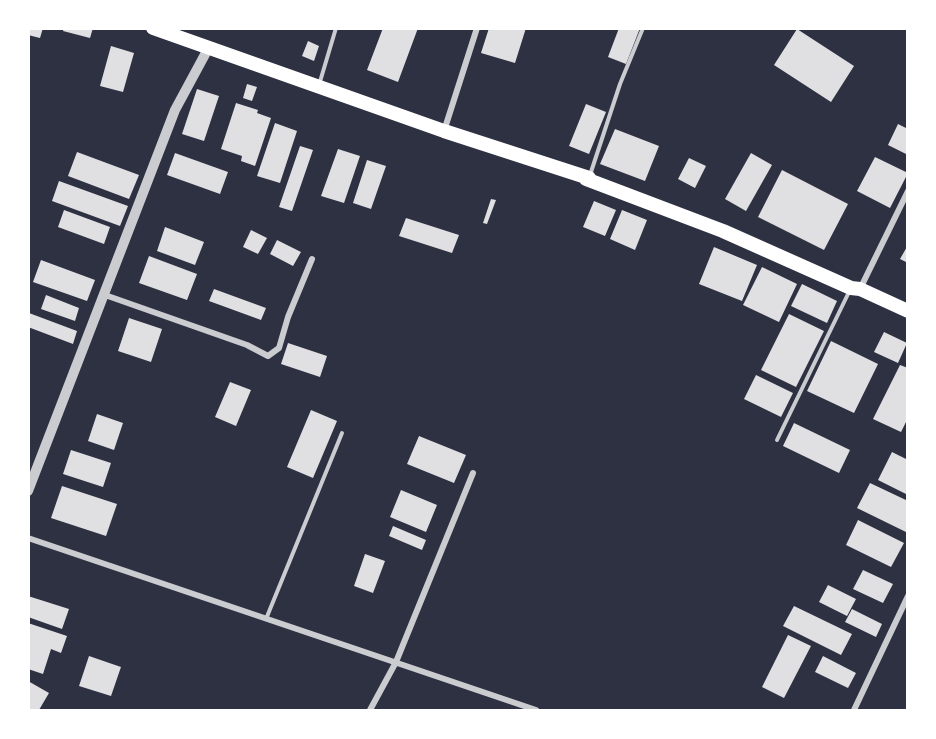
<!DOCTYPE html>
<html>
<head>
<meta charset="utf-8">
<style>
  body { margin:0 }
  #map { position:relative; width:936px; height:739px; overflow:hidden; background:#2d3142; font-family:Mulish,sans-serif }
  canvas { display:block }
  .frame { position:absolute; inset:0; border:30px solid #fff; pointer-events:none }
</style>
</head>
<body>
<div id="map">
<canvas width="936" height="739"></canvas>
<div class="frame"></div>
</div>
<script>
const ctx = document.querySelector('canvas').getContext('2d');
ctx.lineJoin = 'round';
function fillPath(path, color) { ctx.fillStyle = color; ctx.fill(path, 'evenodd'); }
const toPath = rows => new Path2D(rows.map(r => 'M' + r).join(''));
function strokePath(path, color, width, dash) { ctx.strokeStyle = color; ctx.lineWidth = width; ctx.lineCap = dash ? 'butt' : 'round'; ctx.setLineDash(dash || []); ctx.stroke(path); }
const building = toPath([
  [28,28,43,28,40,38,28,35],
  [64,28,93,28,90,38,63,31],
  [383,28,418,28,398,82,367,70],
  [489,28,526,28,515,63,481,53],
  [619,28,640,28,626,64,608,57],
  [797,29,854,66,831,102,774,65],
  [308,41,319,46,314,61,302,56],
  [111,46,134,53,123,92,100,86],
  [247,84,257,87,252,101,243,98],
  [197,89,219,96,204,141,182,134],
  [236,103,258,110,257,113,271,118,255,166,241,161,242,156,221,149],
  [586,104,606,112,589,154,569,146],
  [275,123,297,131,280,183,257,176],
  [898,124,908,129,908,155,888,145],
  [615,129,659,146,645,181,600,164],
  [300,146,313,150,292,211,279,207],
  [338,149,360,156,344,203,321,196],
  [77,152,139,175,129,199,68,176],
  [175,153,228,172,220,194,167,175],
  [751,153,772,165,746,211,725,199],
  [875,157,908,173,890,208,857,191],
  [689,158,706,166,695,188,678,179],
  [367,160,386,166,371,209,353,203],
  [782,170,848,204,824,250,758,217],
  [59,181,128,206,120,226,52,201],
  [491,199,496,200,487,224,483,223],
  [594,201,616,210,605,236,583,227],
  [64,210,110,227,104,244,58,227],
  [622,210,647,220,635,250,610,239],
  [406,218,459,235,452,253,399,236],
  [165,227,204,242,195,265,157,251],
  [251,230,267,238,258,254,243,247],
  [277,240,301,252,293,266,270,254],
  [908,245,908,263,900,259],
  [714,247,757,265,742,301,699,284],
  [149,256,197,274,187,300,139,283],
  [41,260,95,280,87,301,33,282],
  [762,267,797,284,779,322,743,305],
  [802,284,837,301,827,323,791,306],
  [214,289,266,308,261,320,209,301],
  [46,295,79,308,75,321,41,309],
  [29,313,77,331,73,344,28,327],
  [789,314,824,331,796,387,761,370],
  [129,318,162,329,151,362,118,351],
  [884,332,907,343,898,363,874,352],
  [831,341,878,364,854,413,807,391],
  [288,343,327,356,320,377,281,364],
  [900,365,908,368,908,418,901,432,873,419],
  [756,375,793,393,781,417,744,399],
  [230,382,251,390,236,426,215,417],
  [311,410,337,421,313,478,287,467],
  [97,414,123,423,114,450,88,441],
  [794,423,850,450,839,473,783,446],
  [419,436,466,455,454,483,407,464],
  [71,450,111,463,103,487,63,474],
  [892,452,908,460,908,495,878,480],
  [870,483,908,501,908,533,857,508],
  [62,486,117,504,106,536,51,518],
  [401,490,437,505,426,532,390,517],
  [858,520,904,543,891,567,846,545],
  [393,526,426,540,422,550,389,536],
  [365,554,385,561,373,593,354,586],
  [863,570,893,584,883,603,853,589],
  [828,585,856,599,847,616,819,602],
  [28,596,69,609,62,629,28,617],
  [794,606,852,634,841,655,783,626],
  [852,609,882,624,876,637,845,622],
  [28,623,67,636,61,653,51,649,43,674,28,669],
  [788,635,811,646,784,698,762,687],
  [89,656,121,667,111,696,79,686],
  [823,656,856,673,848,688,815,672],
  [28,681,49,693,39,710,28,710]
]);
const service = toPath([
  [319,85,336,28],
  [590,175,620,84,643,28],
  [777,440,849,292],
  [266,619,342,433]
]);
const minor = toPath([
  [444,131,477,28],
  [860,289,908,191],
  [105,295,247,345,268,356,279,348,288,317,312,259],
  [28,538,536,710],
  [370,710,396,662,473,473],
  [854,710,908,596]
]);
const tertiary = toPath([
  [28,491,175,110,209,47]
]);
const trunk = toPath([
  [153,28,444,131,589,178,586,179,723,231,851,288,860,289,908,311]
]);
fillPath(building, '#e0e0e3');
strokePath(service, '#caccd0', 4);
strokePath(minor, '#caccd0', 6);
strokePath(tertiary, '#caccd0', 10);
strokePath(trunk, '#fff', 14);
</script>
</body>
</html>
